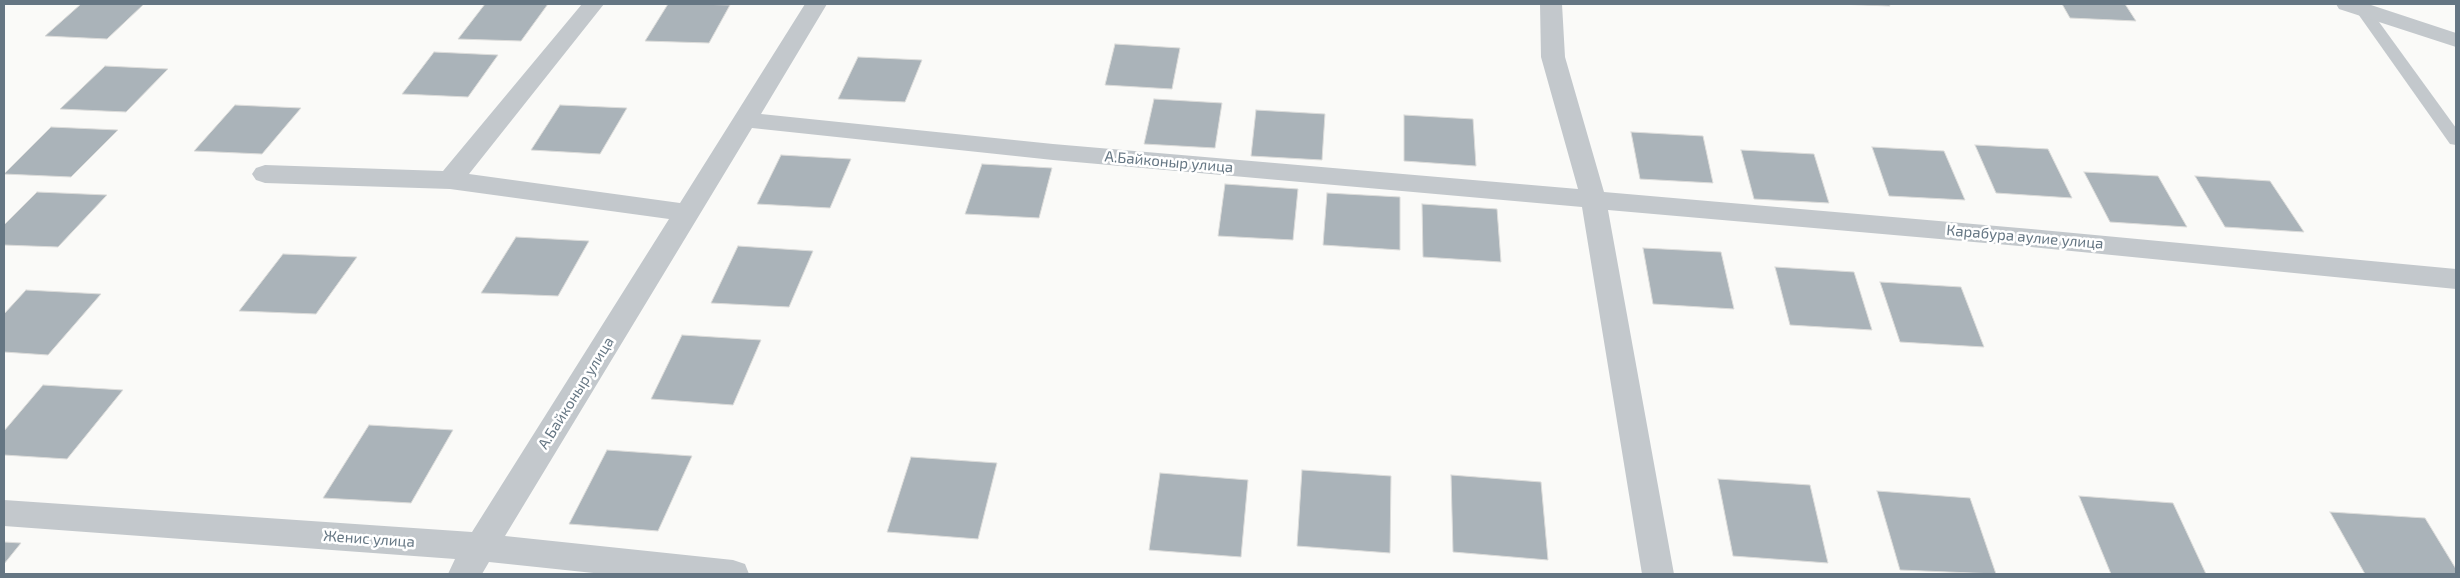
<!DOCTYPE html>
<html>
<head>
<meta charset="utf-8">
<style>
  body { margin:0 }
  #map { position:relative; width:2460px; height:578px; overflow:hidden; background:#fafaf8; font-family:"Exo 2",sans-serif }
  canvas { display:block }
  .frame { position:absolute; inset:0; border:5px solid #657683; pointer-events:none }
</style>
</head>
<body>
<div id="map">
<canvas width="2460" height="578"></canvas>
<div class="frame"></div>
</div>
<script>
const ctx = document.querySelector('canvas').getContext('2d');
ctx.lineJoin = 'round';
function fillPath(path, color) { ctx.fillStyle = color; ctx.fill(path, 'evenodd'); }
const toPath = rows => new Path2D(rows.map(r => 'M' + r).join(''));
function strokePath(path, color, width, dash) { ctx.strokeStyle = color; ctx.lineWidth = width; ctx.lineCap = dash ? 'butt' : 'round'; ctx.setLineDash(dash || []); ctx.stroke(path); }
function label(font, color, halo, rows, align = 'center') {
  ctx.font = font + ' "Exo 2",sans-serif'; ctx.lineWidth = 5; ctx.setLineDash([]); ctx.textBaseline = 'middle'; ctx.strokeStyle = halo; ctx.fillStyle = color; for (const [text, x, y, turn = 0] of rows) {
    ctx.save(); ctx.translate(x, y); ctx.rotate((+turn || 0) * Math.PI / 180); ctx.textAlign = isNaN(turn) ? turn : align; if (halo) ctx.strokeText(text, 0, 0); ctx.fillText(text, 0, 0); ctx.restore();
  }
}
const building = toPath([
  [81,4,144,4,107,39,45,36,81,4],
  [485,4,548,4,521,41,458,39,485,4],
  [668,4,696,4,730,5,709,43,645,41,668,4],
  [1836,4,1889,4,1890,6,1836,4],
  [2062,4,2125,4,2136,21,2070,18,2062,4],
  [1115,44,1180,48,1172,89,1105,85,1115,44],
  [434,52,498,55,468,97,402,94,434,52],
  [858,57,922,60,905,102,838,99,858,57],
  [105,66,168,69,126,112,60,109,105,66],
  [1154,99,1222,103,1215,148,1144,144,1154,99],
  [235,105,301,108,262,154,194,151,235,105],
  [560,105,627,108,600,154,531,150,560,105],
  [1256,110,1325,114,1322,160,1251,156,1256,110],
  [1404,115,1473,119,1476,166,1404,161,1404,115],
  [51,127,118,130,71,177,4,174,51,127],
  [1631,132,1703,136,1713,183,1640,179,1631,132],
  [1975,145,2048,149,2072,198,1996,193,1975,145],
  [1872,147,1944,151,1965,200,1889,196,1872,147],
  [1741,150,1814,154,1829,203,1754,199,1741,150],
  [781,155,851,159,830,208,757,204,781,155],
  [982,164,1052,168,1039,218,965,214,982,164],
  [2084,172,2158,176,2187,227,2110,222,2084,172],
  [2195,176,2270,181,2304,232,2225,227,2195,176],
  [1225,184,1298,189,1293,240,1218,236,1225,184],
  [37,192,107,195,58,247,4,245,4,225,37,192],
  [1327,193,1400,197,1400,250,1323,245,1327,193],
  [1422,204,1497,209,1501,262,1423,257,1422,204],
  [516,237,589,241,558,296,481,293,516,237],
  [738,246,813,251,789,307,711,303,738,246],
  [1643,248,1721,252,1734,309,1653,304,1643,248],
  [283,254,357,257,316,314,239,311,283,254],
  [1775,267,1854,272,1872,330,1790,325,1775,267],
  [1880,282,1961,287,1984,347,1900,342,1880,282],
  [26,290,101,294,48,355,4,352,4,314,26,290],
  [682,335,761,340,733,405,651,399,682,335],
  [43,385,123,390,67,459,4,455,4,431,43,385],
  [369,425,453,430,411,503,323,498,369,425],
  [607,450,692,456,658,531,569,524,607,450],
  [911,457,997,463,978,539,887,532,911,457],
  [1302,470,1391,476,1390,553,1297,546,1302,470],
  [1160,473,1248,480,1241,557,1149,550,1160,473],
  [1451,475,1541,482,1548,560,1453,552,1451,475],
  [1718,479,1810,485,1828,563,1733,556,1718,479],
  [1877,491,1970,498,1996,574,1900,570,1877,491],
  [2079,496,2173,503,2206,574,2111,574,2079,496],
  [2330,512,2425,518,2456,569,2456,574,2365,574,2330,512],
  [4,542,21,543,4,564,4,542]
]);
const service = toPath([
  [2351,4,2366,4,2456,128,2456,145,2450,144,2351,4]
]);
const minor = toPath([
  [582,4,604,4,469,174,680,203,805,4,827,4,761,114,1053,144,1578,189,1541,57,1540,4,1562,4,1565,57,1604,192,2031,229,2456,269,2456,289,2031,247,1608,210,1674,574,1642,574,1582,207,1053,160,752,128,505,536,733,560,745,564,749,574,603,574,489,562,482,574,448,574,455,559,4,526,4,500,472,532,669,219,450,189,265,183,256,180,252,174,256,168,265,165,443,171,582,4],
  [2336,4,2368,4,2456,33,2456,47,2339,9,2336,4]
]);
const streetNames = [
  ["А.Байконыр улица",1169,162,5],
  ["Карабура аулие улица",2025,237,5],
  ["А.Байконыр улица",576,393,-58],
  ["Женис улица",369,539,4]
];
fillPath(building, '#aab3b9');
strokePath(building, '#dcdcda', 1);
fillPath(service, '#c3c8cc');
fillPath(minor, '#c3c8cc');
label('15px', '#657683', '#fff', streetNames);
</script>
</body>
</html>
